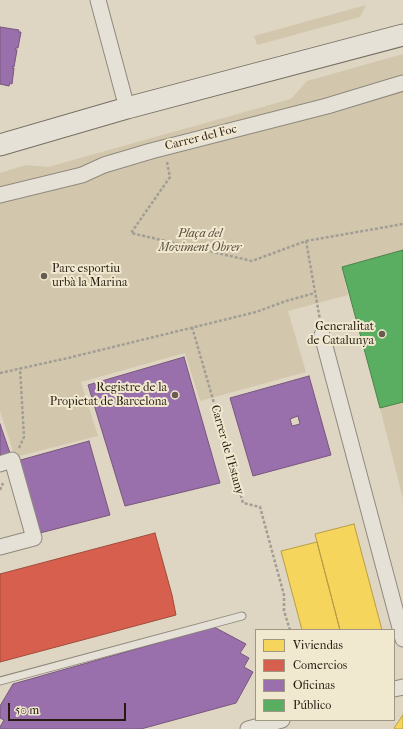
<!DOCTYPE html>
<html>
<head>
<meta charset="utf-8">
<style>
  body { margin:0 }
  #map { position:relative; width:403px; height:729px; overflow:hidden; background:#ded6c2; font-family:"IM FELL French Canon",serif }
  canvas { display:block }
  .legend { position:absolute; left:255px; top:629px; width:140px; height:92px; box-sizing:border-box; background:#f1e8d0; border:1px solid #a09684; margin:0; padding:5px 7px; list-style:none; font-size:12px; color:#271b11 }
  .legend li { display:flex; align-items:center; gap:8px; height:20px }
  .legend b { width:20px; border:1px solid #a09684 }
  .scale { position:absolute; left:8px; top:703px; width:118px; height:18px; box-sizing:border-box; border:2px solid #271b11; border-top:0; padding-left:5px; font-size:12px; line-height:14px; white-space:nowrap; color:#271b11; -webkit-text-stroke:3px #f1e8d0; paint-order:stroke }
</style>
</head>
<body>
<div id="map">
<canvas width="403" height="729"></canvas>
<ul class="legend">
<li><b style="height:11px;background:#f6d55c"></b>Viviendas</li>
<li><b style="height:11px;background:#d6604d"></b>Comercios</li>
<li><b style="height:11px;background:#9970ab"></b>Oficinas</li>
<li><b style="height:11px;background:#5aae61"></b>Público</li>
</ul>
<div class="scale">50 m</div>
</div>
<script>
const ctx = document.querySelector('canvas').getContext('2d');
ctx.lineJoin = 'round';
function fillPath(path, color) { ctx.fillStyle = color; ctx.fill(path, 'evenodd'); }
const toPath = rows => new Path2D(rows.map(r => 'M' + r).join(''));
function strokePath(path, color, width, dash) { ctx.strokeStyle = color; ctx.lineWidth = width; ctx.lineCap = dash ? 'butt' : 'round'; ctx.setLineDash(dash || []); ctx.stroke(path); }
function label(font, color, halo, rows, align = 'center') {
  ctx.font = font + ' "IM FELL French Canon",serif'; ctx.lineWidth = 4; ctx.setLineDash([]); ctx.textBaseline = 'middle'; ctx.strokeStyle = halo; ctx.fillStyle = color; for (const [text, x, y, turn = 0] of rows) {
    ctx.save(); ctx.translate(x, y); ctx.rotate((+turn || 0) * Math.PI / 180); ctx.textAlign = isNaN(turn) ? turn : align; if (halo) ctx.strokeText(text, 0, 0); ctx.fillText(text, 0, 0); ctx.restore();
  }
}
const green = toPath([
  [366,5,360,17,257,45,254,36],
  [403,54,403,251,342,267,348,295,288,311,306,372,200,401,185,353,81,382,98,436,15,457,0,411,0,173,26,165,48,167,291,99,307,81],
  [403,402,403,499,380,408]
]);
const homes = toPath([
  [354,524,382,630,340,630,317,542,315,534,354,524],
  [317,542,340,630,302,630,281,551,317,542],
  [403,715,403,729,395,729,394,728,403,715]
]);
const shops = toPath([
  [155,533,172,595,176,615,0,662,0,574,155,533]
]);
const offices = toPath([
  [0,27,19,30,18,32,21,32,18,48,16,48,15,49,17,50,14,67,13,66,12,68,14,68,12,84,10,83,9,86,0,84,0,27],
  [184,357,220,483,125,506,88,385,184,357],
  [309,376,331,455,253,476,230,398,309,376],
  [298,416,300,424,292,426,290,419,298,416],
  [0,424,11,456,0,459,0,424],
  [89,441,110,515,36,534,17,461,89,441],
  [214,627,246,644,240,653,249,658,244,667,253,672,236,703,141,729,0,729,0,727,4,720,0,718,0,706,13,684,214,627]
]);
const public = toPath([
  [403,250,403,402,380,408,342,267,403,250]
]);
const path = toPath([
  [167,162,170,177,131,233,252,261,306,241,320,320],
  [306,241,403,224],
  [192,327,243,503,260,507,284,595,284,611,290,630],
  [0,373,68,358,256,312,286,301,315,293],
  [19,448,24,437,20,368],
  [0,490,3,483]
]);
const lane = toPath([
  [0,681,242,616]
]);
const street = toPath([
  [98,0,127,108],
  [0,195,82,175,104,165,151,151,327,106,403,83],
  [322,335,403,639],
  [0,464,12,460,34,538,0,547],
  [394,689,403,687],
  [248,729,282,720]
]);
const secondary = toPath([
  [0,145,127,108,403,35]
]);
const markers = [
  [44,276,4,"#675c4f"],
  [382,334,4,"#675c4f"],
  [175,395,4,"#675c4f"]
];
const streetNames = [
  ["Carrer del Foc",201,138,-14],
  ["Carrer de l'Estany",227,450,74]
];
const parkNames = [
  ["Plaça del",200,234],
  ["Moviment Obrer",200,248]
];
const poiNames = [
  ["Parc esportiu",52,269,"left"],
  ["urbà la Marina",52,283,"left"],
  ["Generalitat",374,327],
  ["de Catalunya",374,341],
  ["Registre de la",167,388],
  ["Propietat de Barcelona",167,402]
];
fillPath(green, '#d2c7ad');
fillPath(homes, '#f6d55c');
strokePath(homes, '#b89d46', 1);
fillPath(shops, '#d6604d');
strokePath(shops, '#a24b3b', 1);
fillPath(offices, '#9970ab');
strokePath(offices, '#77567d', 1);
fillPath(public, '#5aae61');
strokePath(public, '#4b8249', 1);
strokePath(lane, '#8f897d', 9);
strokePath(street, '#8f897d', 17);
strokePath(secondary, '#767064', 23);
strokePath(path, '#a29d95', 2.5, [3, 2]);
strokePath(lane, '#e5e1d7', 7);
strokePath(street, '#e5e1d7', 15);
strokePath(secondary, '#e5e1d7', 21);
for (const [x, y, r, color] of markers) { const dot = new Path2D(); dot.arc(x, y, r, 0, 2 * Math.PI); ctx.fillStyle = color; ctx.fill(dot); strokePath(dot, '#f1e8d0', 1.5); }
label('12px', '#271b11', '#f1e8d0', streetNames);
label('italic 12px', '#574b3a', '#f1e8d0', parkNames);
label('12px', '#271b11', '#f1e8d0', poiNames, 'right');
</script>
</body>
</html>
